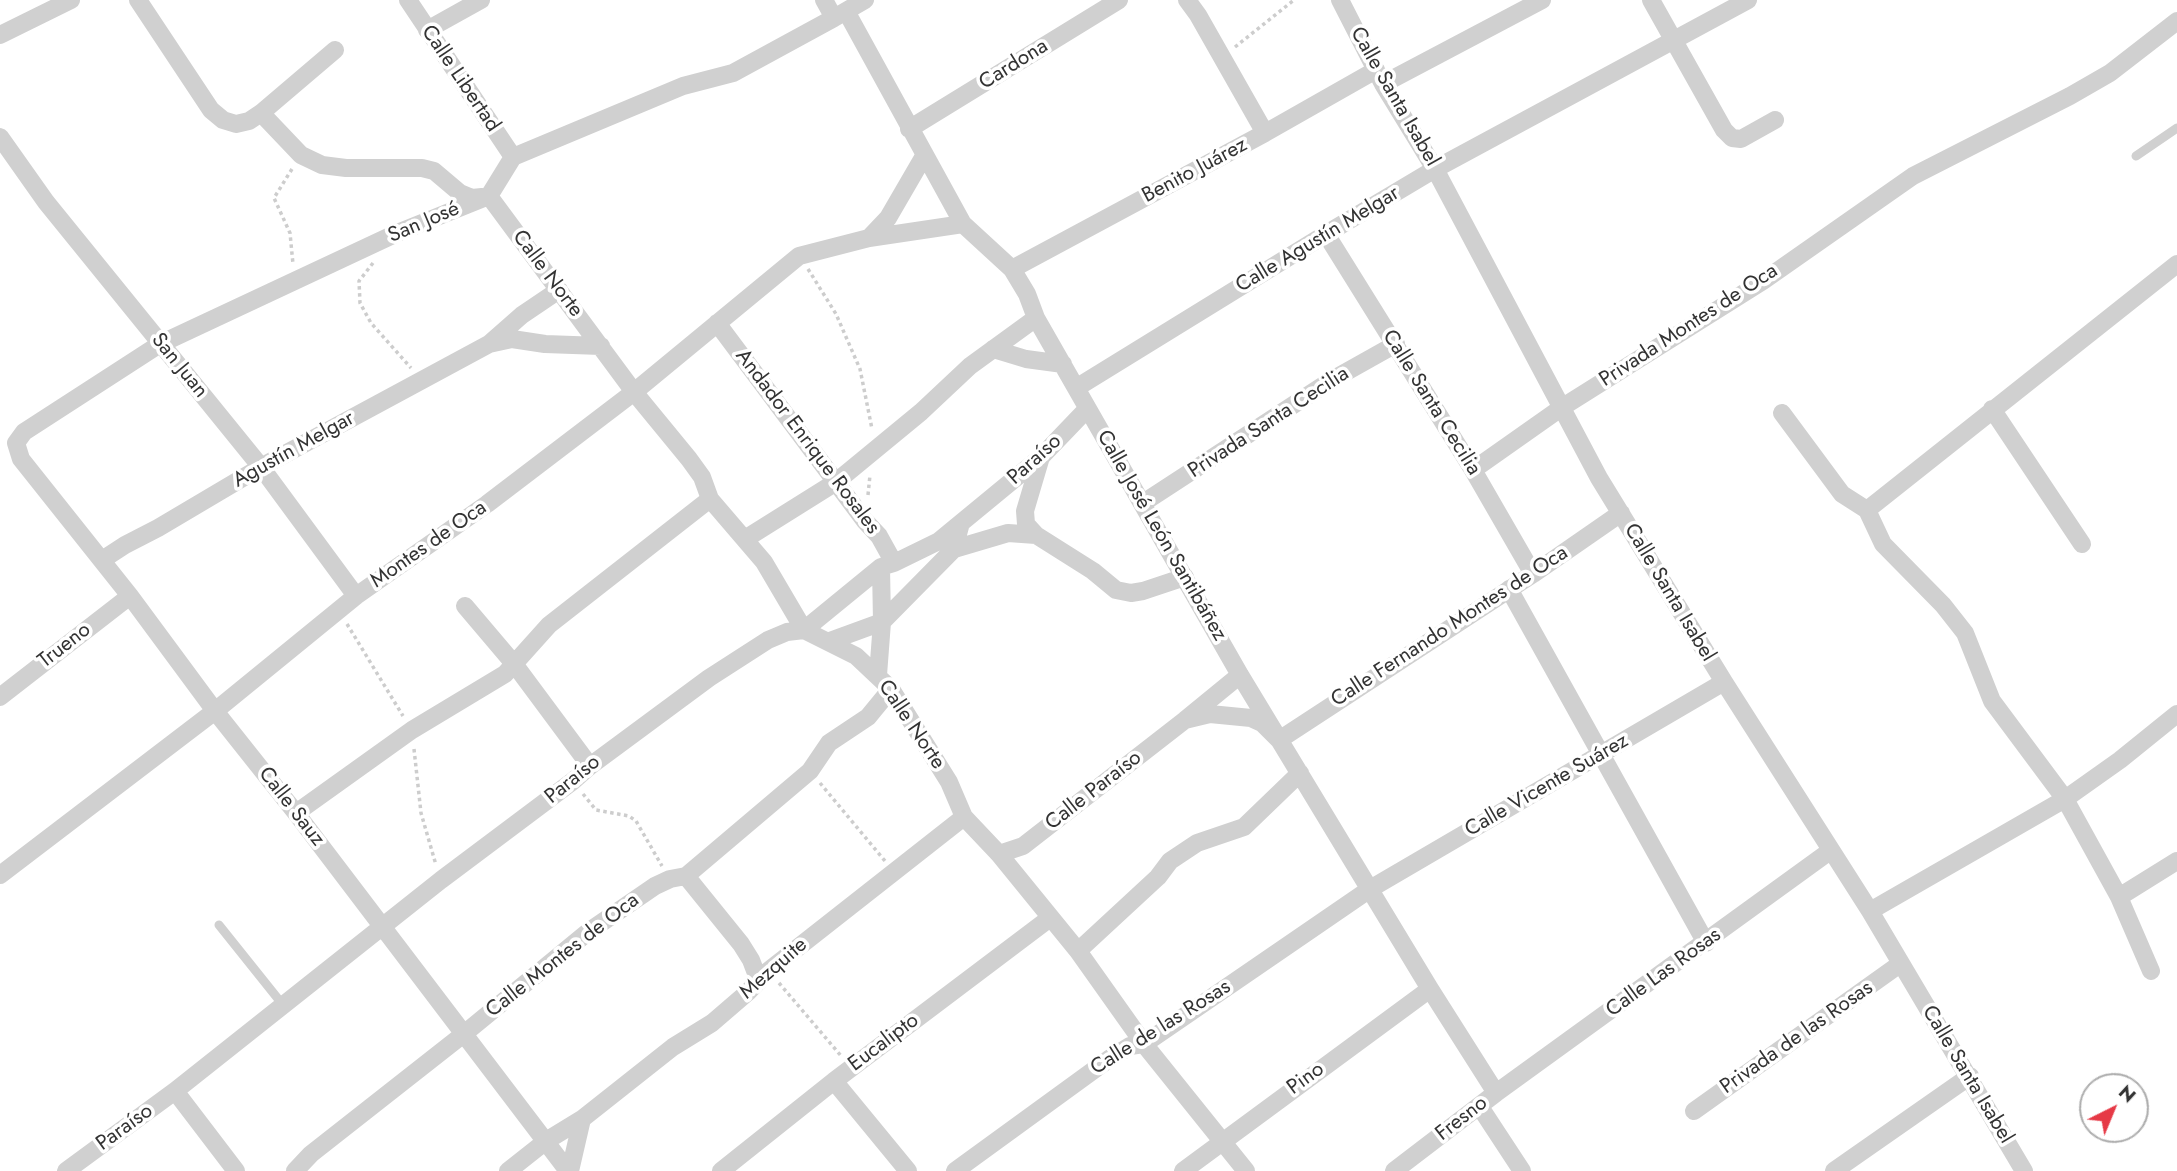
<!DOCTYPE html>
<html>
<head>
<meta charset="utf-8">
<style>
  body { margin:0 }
  #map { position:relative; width:2177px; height:1171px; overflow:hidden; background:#fff; font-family:Jost,sans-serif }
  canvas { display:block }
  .north { position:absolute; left:2079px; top:1073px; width:70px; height:70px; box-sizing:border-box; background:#fff; border:2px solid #adadad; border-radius:50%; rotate:43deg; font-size:19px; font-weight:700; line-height:28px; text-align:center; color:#333 }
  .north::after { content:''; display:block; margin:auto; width:24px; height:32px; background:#e63946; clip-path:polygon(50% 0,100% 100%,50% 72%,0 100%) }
</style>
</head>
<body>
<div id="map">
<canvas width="2177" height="1171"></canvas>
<div class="north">N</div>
</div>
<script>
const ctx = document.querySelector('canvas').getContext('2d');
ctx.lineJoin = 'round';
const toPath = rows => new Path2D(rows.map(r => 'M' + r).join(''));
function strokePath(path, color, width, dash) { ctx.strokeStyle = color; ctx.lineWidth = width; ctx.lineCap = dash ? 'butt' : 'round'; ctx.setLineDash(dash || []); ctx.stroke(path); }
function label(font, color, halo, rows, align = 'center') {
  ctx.font = font + ' Jost,sans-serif'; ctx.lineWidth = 7; ctx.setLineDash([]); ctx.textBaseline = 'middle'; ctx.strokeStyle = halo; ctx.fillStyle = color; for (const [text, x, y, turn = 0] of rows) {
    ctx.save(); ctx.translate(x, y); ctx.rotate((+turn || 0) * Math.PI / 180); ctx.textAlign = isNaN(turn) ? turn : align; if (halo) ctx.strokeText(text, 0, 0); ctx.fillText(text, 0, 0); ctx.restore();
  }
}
const path = toPath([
  [1235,47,1294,0],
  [292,169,274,198,290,233,293,264],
  [373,263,359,281,360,303,371,323,411,368],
  [808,269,836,314,860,369,872,429],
  [868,495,870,475],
  [347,624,403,716],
  [414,749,421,813,436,865],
  [820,783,885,861],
  [583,794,596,810,629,816,636,821,662,866],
  [779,983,842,1057]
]);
const service = toPath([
  [2136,156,2177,128],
  [219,925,283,1005]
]);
const minor = toPath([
  [138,0,211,110,223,120,236,124,249,121,261,113,335,50],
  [408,0,513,157],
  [824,0,834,18,846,11,963,224,1012,269,1027,294,1036,318,1240,675,1430,989,1496,1093],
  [1187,0,1198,15,1265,133],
  [1340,0,1383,84,1435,169,1599,478,1724,682,1870,911,2024,1171],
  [1651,0,1724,130,1732,138,1741,139,1775,120],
  [846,11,865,0],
  [427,30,481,0],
  [0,35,71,0],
  [1383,84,1542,0],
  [261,113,301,155,322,165,346,168,422,168,434,171,460,193,472,198,482,197],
  [909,129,1119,0],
  [0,137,46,202,261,467,356,596],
  [489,196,634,392,689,459,702,477,710,499,764,562,804,630,856,656,891,689,949,782,964,817,999,854,1078,951,1144,1044,1246,1171],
  [1326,234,1473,470,1533,574],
  [869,238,888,218,924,156],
  [1012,269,1265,133,1376,70],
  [717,323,865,521,879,536,894,563],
  [489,344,512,339,545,344,601,346],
  [993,349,1026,359,1063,364],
  [1076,388,1326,234,1435,169,1748,0],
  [1992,409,2082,544],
  [1782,413,1842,494,1867,510,1883,544,1943,605,1965,633,1992,701,2065,799,2119,897,2151,971],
  [16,443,24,432,160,344,397,233,489,196,513,157,683,86,733,73,834,18],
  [16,443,21,459,130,596,215,711,296,813,568,1171],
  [1041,457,1025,511,1026,524,1036,535,1093,571,1116,590,1131,593,1143,591,1185,577],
  [1473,470,1561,408,1763,281,1913,176,2070,96,2110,73,2177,21],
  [1143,503,1330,381,1396,344],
  [1867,510,2177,264],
  [745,539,836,482,921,412,970,366,1036,318],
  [954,549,1008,533,1036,535],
  [102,560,125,545,158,528,261,467,489,344,522,315,559,290],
  [1509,589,1706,943],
  [465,606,515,665,590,766],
  [830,641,882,622,954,549,961,523],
  [878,675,882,622,881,567],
  [0,697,130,596],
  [1185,720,1210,714,1251,718,1262,723,1279,740,1533,574,1621,513],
  [296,813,412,730,505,674,549,625,710,499],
  [999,854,1023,846,1185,720,1240,675],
  [0,875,215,711,356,596,487,504,634,392,799,256,869,238,963,224],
  [686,876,741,944,751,960,759,981],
  [2119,897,2177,861],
  [1870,911,2065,799,2120,760,2177,714],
  [1078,951,1158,877,1170,861,1197,843,1244,827,1300,773],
  [834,1081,908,1171],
  [175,1091,236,1171],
  [1480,1107,1522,1171],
  [1694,1111,1900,964],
  [66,1171,175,1091,441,880,573,781,590,766,709,678,768,640,787,632,804,630,881,567,894,563,939,541,1041,457,1087,409],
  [295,1171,311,1154,465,1033,588,932,655,886,670,879,686,876,810,771,829,743,868,717,891,689],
  [508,1171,546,1141,582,1119,673,1047,712,1023,748,992,768,971,964,817],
  [570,1171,582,1119],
  [721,1171,834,1081,1050,918],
  [955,1171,1109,1059,1130,1046,1144,1044,1370,889,1724,682],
  [1183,1171,1430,989],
  [1394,1171,1496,1093,1830,851],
  [1834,1171,1970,1076]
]);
const streetNames = [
  ["Cardona",1014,65,-32],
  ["Calle Libertad",460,79,56],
  ["Calle Santa Isabel",1394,97,60],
  ["Benito Juárez",1195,171,-28],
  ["San José",424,223,-23],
  ["Calle Agustín Melgar",1318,240,-31],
  ["Calle Norte",547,274,53],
  ["Privada Montes de Oca",1689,326,-33],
  ["San Juan",179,366,51],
  ["Calle Santa Cecilia",1431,403,58],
  ["Privada Santa Cecilia",1269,423,-33],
  ["Andador Enrique Rosales",807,442,53],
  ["Agustín Melgar",294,450,-29],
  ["Paraíso",1035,460,-42],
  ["Calle José León Santibáñez",1161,536,60],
  ["Montes de Oca",429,545,-35],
  ["Calle Santa Isabel",1669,593,59],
  ["Calle Fernando Montes de Oca",1450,627,-33],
  ["Trueno",65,646,-38],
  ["Calle Norte",911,725,56],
  ["Paraíso",573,780,-39],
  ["Calle Vicente Suárez",1547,786,-30],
  ["Calle Paraíso",1094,791,-38],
  ["Calle Sauz",291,807,52],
  ["Calle Montes de Oca",563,956,-38],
  ["Mezquite",774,969,-41],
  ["Calle Las Rosas",1664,973,-36],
  ["Calle de las Rosas",1161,1028,-32],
  ["Privada de las Rosas",1797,1038,-35],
  ["Eucalipto",884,1043,-37],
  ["Calle Santa Isabel",1967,1075,59],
  ["Pino",1306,1079,-36],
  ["Fresno",1462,1119,-38],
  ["Paraíso",125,1128,-36]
];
strokePath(path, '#cdcdcd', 3.5, [3.5, 3.5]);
strokePath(service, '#d0d0d0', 9);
strokePath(minor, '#d0d0d0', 18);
label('21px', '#333', '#fff', streetNames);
</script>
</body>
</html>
